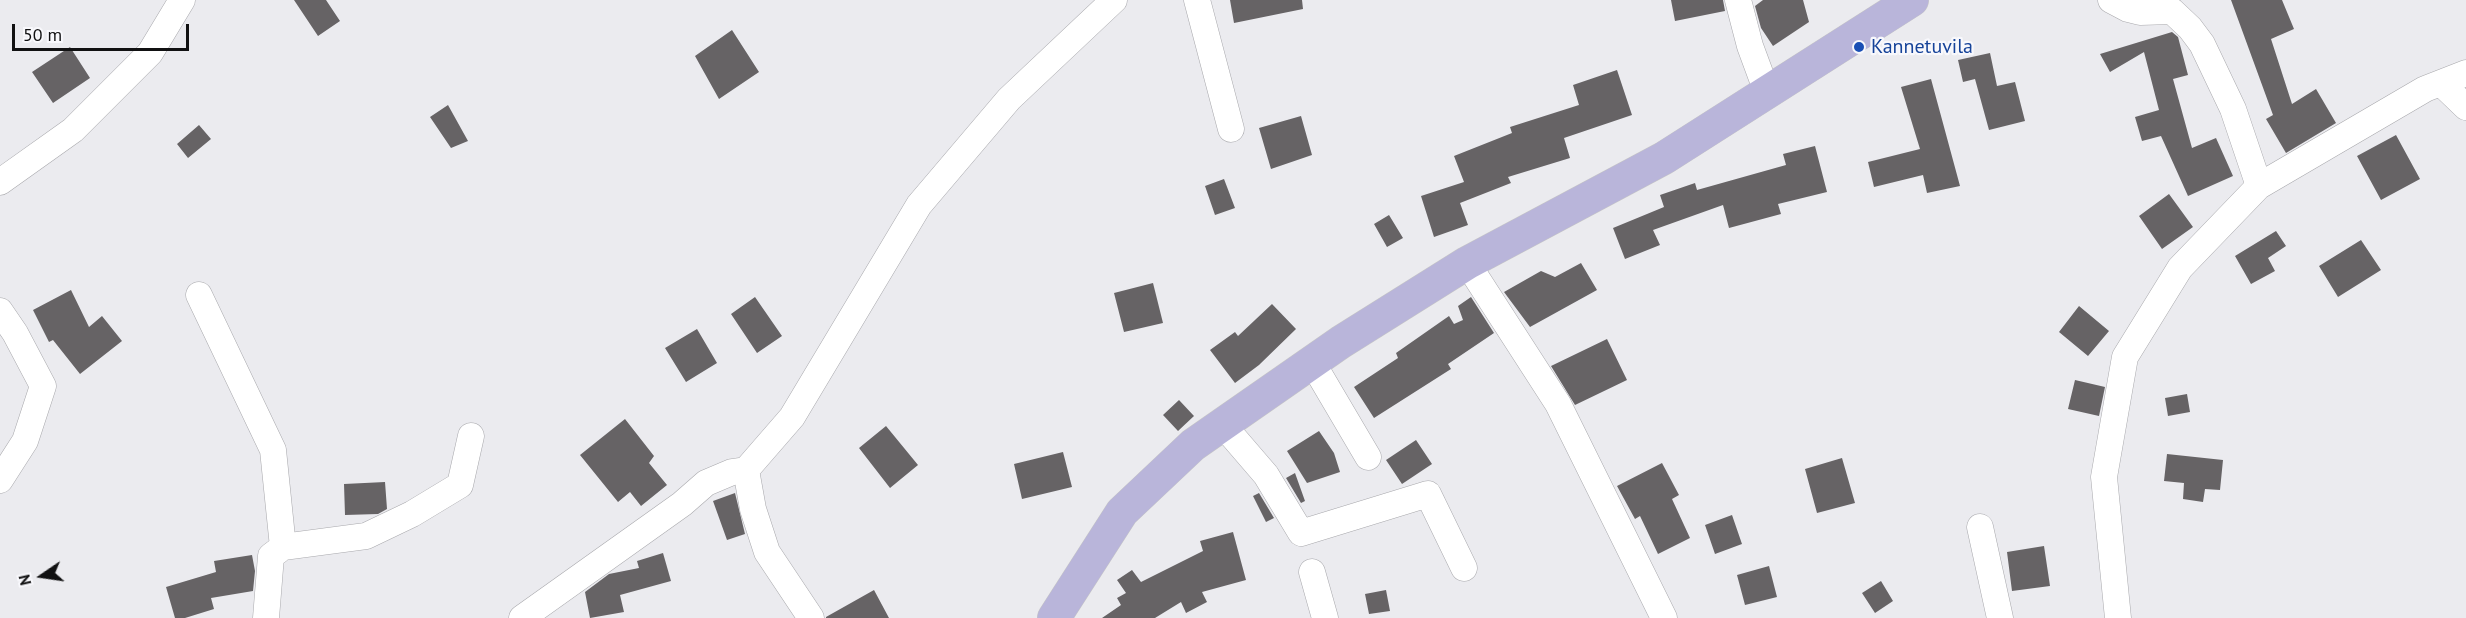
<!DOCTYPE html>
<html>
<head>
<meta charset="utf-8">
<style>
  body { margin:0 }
  #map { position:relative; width:2466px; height:618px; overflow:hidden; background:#ebebef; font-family:"PT Sans",sans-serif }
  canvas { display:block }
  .north { position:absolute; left:12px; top:546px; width:60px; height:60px; -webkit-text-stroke:4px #f8f8fc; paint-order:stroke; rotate:257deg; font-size:16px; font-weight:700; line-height:24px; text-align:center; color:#111112 }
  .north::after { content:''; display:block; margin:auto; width:21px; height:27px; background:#111112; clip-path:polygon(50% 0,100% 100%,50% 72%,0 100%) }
  .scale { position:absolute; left:12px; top:24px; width:177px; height:27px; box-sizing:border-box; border:3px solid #111112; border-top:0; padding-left:8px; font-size:18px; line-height:21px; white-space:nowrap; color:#111112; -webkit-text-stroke:4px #f8f8fc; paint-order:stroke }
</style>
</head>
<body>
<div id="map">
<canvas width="2466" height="618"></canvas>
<div class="north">N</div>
<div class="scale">50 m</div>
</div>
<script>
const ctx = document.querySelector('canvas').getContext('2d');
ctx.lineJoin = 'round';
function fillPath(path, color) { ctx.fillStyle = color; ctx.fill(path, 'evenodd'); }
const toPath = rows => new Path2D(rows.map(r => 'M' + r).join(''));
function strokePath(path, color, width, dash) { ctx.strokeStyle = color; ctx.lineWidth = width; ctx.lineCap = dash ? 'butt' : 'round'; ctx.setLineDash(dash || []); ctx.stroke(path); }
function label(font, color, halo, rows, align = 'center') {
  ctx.font = font + ' "PT Sans",sans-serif'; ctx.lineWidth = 4.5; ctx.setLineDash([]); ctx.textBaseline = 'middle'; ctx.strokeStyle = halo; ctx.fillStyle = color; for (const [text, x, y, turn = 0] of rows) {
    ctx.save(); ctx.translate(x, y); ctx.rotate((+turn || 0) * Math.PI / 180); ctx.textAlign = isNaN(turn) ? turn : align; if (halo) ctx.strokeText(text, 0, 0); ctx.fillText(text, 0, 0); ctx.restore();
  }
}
const building = toPath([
  [294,0,326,0,340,21,318,36],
  [1230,0,1302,0,1303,9,1234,23],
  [1671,0,1723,0,1725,11,1675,21],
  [1763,0,1803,0,1809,22,1773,46,1761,28,1755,6],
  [2231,0,2282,0,2294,29,2271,39,2292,104,2316,89,2336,123,2286,153,2266,119,2273,115],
  [732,30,759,72,719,99,695,56],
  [2172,32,2178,37,2188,75,2173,79,2192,148,2216,138,2233,176,2188,196,2161,136,2142,141,2135,117,2159,110,2144,52,2110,72,2100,54],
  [70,47,90,78,53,103,32,72],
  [1990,53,1997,86,2015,82,2025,121,1989,130,1975,79,1963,82,1958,60],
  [1617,70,1632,115,1564,138,1570,158,1508,177,1511,183,1460,203,1468,225,1434,237,1421,196,1464,182,1454,156,1512,133,1510,127,1579,105,1573,85],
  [1931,79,1960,186,1927,193,1923,175,1874,187,1868,162,1920,149,1901,87],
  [448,105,468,141,451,148,430,117],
  [1301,116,1312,155,1271,169,1259,128],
  [199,125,211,139,188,158,177,144],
  [2396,135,2420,179,2381,200,2357,156],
  [1815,146,1827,192,1778,204,1781,214,1729,228,1723,205,1653,230,1660,245,1625,259,1613,228,1664,207,1660,195,1695,183,1697,190,1786,165,1783,154],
  [1224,179,1235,208,1215,215,1205,186],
  [2169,194,2193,227,2162,249,2139,216],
  [1389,215,1403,238,1387,247,1374,224],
  [2276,231,2286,246,2268,258,2275,271,2251,284,2235,256],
  [2361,240,2381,270,2338,297,2319,266],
  [1581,263,1597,290,1530,327,1504,292,1541,271,1555,277],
  [1153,283,1163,323,1124,332,1114,293],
  [71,290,89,327,102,316,122,341,80,374,53,340,49,342,33,310],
  [755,297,782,336,757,353,731,314],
  [1471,297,1494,333,1448,364,1451,369,1374,418,1354,387,1398,358,1396,353,1449,316,1454,324,1463,320,1458,306],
  [1272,304,1296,329,1259,365,1235,383,1210,350,1235,332,1238,336],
  [2079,306,2109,331,2088,356,2059,332],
  [697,329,717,363,686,382,665,348],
  [1607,339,1627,380,1575,405,1551,366],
  [2075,380,2105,387,2099,416,2068,409],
  [2187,394,2190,412,2168,416,2165,398],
  [1179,400,1194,416,1178,431,1163,415],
  [625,419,654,456,649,463,667,485,641,506,630,492,618,502,580,455],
  [886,426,918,465,890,488,859,448],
  [1319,431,1334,453,1340,472,1307,483,1287,451],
  [1416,440,1432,464,1402,484,1386,460],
  [1063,452,1072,487,1022,499,1014,464],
  [2167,454,2223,460,2220,490,2205,489,2203,502,2183,499,2184,483,2164,481],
  [1842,458,1855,503,1817,513,1805,469],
  [1662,463,1679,495,1672,499,1690,538,1658,554,1640,516,1635,519,1617,486],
  [1295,473,1305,501,1301,503,1286,478],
  [385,482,387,509,378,514,345,515,344,484],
  [735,493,745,534,727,540,713,501],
  [1259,493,1274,518,1266,522,1253,496],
  [1732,515,1742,544,1715,554,1705,525],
  [1233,532,1246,580,1202,592,1207,602,1186,613,1181,602,1155,618,1102,618,1121,605,1117,598,1126,593,1117,580,1132,570,1141,582,1203,551,1200,541],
  [2044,546,2050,586,2012,591,2007,552],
  [663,553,671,581,620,595,624,612,590,618,585,592,609,574,639,568,637,561],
  [252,555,255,571,253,591,211,598,214,609,185,618,175,618,166,587,216,572,214,561],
  [1769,566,1777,597,1745,605,1737,575],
  [1881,581,1893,601,1875,613,1862,593],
  [874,590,889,618,826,618,826,617],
  [1386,590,1390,611,1369,614,1365,594]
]);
const minor = toPath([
  [1197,0,1231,129],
  [1738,0,1750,46,1767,92],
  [2111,0,2128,9,2140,12,2172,11,2190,28,2202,44,2233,109,2259,186],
  [2441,83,2466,107],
  [0,182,73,130,150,53,182,0],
  [1467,263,1558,404,1664,618],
  [199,295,273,450,283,547],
  [0,311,15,333,43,386,25,441,0,480],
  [1312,362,1368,457],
  [1223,425,1266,475,1301,533,1428,494,1464,568],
  [1980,527,2000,618],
  [1312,572,1325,618],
  [266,618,271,556,283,547,366,536,412,514,460,485,471,436],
  [522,618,682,504,706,483,732,472,746,470],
  [811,618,767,552,753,509,746,470,792,417,919,205,1009,99,1114,0],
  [2118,618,2104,477,2125,357,2180,268,2259,186,2425,89,2466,73]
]);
const major = toPath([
  [1054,618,1122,512,1193,445,1341,342,1467,263,1664,158,1912,0]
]);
const markers = [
  [1859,47,6,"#1a4fb4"]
];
const transitNames = [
  ["Kannetuvila",1871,47]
];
fillPath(building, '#666365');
strokePath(minor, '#a8a8ac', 27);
strokePath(major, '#c6c6c6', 34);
strokePath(minor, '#fff', 26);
strokePath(major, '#b9b5da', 33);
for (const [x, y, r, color] of markers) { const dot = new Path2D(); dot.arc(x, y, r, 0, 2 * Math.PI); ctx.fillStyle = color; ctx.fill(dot); strokePath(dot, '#f8f8fc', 2); }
label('20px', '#164399', '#f8f8fc', transitNames, 'left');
</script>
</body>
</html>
